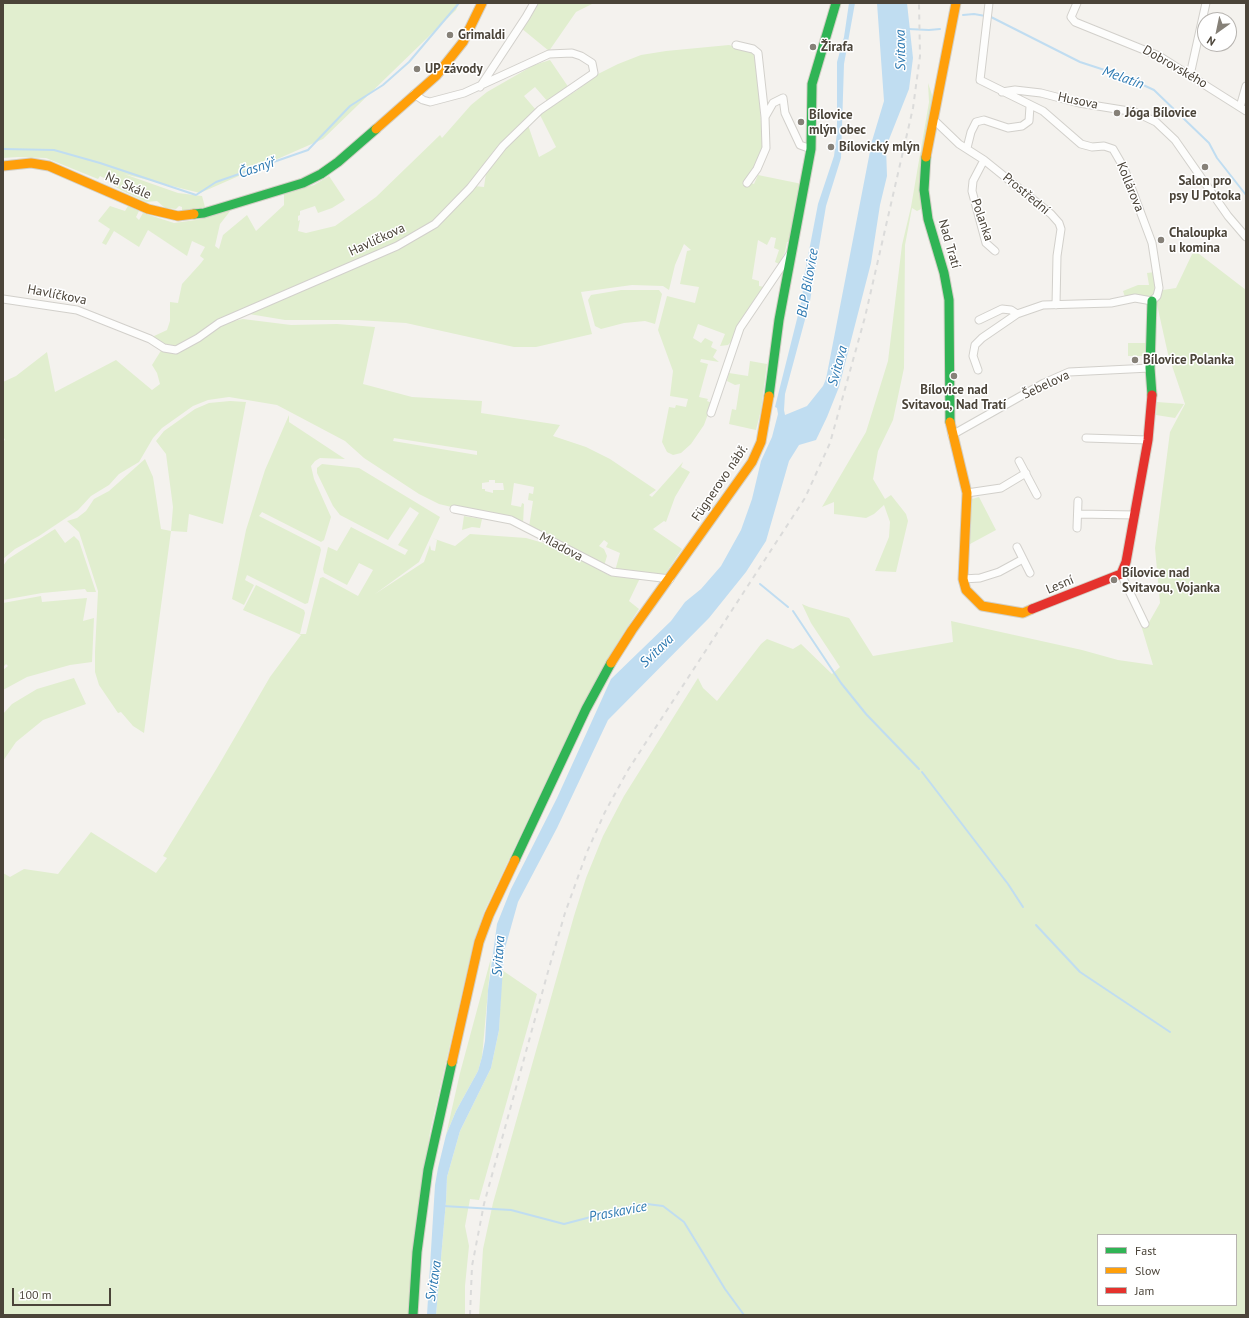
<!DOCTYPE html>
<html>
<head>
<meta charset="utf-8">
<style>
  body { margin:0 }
  #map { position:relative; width:1249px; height:1318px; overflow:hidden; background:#f4f2ee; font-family:"PT Sans",sans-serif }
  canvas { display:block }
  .frame { position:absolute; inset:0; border:4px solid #4b4439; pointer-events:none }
  .legend { position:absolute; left:1097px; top:1234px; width:140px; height:72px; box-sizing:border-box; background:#fff; border:1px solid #b7b4b0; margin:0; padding:5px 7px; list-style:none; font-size:12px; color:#4b4439 }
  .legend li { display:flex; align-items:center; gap:8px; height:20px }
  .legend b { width:20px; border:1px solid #b7b4b0 }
  .north { position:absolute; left:1197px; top:12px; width:40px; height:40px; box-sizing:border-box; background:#fff; border:1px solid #b7b4b0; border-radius:50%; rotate:213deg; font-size:11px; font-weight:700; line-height:16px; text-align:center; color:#4b4439 }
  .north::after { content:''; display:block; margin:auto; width:14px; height:18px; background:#868178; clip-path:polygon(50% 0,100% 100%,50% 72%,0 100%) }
  .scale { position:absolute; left:12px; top:1288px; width:99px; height:18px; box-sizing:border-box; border:2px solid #4b4439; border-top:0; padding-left:5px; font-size:12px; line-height:14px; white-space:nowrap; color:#4b4439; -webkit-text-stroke:3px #fff; paint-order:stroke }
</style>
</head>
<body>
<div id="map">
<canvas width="1249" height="1318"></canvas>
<div class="frame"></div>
<ul class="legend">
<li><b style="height:5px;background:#30b455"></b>Fast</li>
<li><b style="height:5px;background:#ff9f0a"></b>Slow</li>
<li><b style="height:5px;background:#e5322d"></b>Jam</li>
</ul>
<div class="north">N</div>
<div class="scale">100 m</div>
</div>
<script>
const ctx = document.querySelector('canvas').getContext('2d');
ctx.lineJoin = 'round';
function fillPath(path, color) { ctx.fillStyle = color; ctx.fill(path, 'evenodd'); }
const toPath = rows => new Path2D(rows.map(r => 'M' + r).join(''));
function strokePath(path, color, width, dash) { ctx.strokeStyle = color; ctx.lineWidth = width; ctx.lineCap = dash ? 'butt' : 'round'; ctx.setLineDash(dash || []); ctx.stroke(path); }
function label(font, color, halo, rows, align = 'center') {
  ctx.font = font + ' "PT Sans",sans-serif'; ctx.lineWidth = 3; ctx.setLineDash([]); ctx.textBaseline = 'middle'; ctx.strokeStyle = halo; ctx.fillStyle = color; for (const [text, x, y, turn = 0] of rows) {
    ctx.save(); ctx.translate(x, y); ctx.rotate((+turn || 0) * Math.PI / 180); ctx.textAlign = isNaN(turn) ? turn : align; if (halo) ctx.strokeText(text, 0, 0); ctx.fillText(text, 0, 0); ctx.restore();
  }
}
const green = toPath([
  [3,3,459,3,456,10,323,139,200,193,124,174,178,193,202,196,205,207,187,211,182,210,182,207,179,206,176,209,165,208,157,201,146,202,121,190,114,186,114,183,100,176,98,179,46,158,18,157,3,158],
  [536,3,594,3,576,12,549,51,521,28],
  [729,45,752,51,756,55,754,58,758,62,761,125,765,126,765,139,751,183,754,184,758,175,802,184,789,242,787,242,785,252,779,264,775,262,779,250,774,248,776,238,771,237,767,245,758,240,752,279,759,281,759,286,764,287,732,341,728,345,720,346,725,334,698,324,693,338,701,343,705,338,713,342,711,347,717,350,713,357,719,362,701,359,700,362,708,364,699,397,708,399,707,401,712,403,704,425,691,444,681,453,673,455,667,452,662,442,669,407,675,408,676,405,686,407,688,399,670,396,673,371,658,330,667,296,695,303,699,287,680,284,687,251,691,250,684,244,675,265,669,290,663,286,632,285,581,292,592,334,536,347,514,347,406,323,357,320,285,320,249,314,411,241,474,186,484,187,486,173,499,154,528,125,539,157,550,151,556,147,540,115,543,111,576,91,596,75,618,64,641,55,666,51],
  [550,60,569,88,548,102,535,87,524,96,536,110,469,188,435,223,420,233,209,325,199,334,177,348,170,349,152,337,167,330,170,321,170,302,178,303,182,284,201,263,204,259,200,256,205,247,192,241,187,256,148,230,139,247,114,231,106,245,102,243,110,229,98,221,110,206,125,211,128,206,139,211,136,217,139,220,143,213,174,223,196,220,231,210,220,224,215,246,219,249,223,235,247,215,256,231,284,205,284,193,314,185,329,176,345,200,332,208,318,213,315,206,300,211,300,215,298,216,298,221,300,220,298,231,306,233,335,226,376,197,440,135,442,138,471,105,487,92,534,65],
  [928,83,933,98,923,204,921,209,917,211,912,208,905,245,904,368,893,420,878,451,873,479,885,499,891,495,906,514,908,521,896,572,875,571,889,537,890,522,884,505,874,514,866,518,834,514,834,502,822,507,866,432,888,361,902,245,911,207,929,102],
  [1194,250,1246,290,1246,1315,479,1315,483,1249,493,1203,574,916,586,878,603,836,624,796,698,678,703,688,717,701,761,644,767,639,793,649,801,644,832,674,840,667,811,623,802,604,809,607,849,618,873,656,953,642,951,621,1082,650,1118,660,1153,665,1141,625,1148,624,1160,603,1155,548,1170,432,1185,404,1168,354,1156,300,1163,290,1176,288],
  [1098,1235,1236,1235,1236,1305,1098,1305],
  [1155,272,1155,294,1150,298,1125,297,1123,291,1138,285,1149,285,1147,273],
  [621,290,659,290,662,294,655,324,645,321,624,323,601,329,595,326,588,300,591,295],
  [243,319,291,325,337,324,375,327,363,384,412,397,482,401,481,413,560,425,553,436,586,447,610,459,656,490,649,495,652,497,683,462,681,467,690,472,675,497,666,522,664,521,653,529,682,549,665,574,660,575,615,571,620,553,606,547,608,543,604,540,599,546,604,549,607,556,604,566,529,527,533,501,528,500,529,493,533,494,534,487,514,483,511,505,521,507,522,503,524,504,523,524,439,504,419,494,364,458,345,441,277,405,229,397,208,400,193,406,162,428,153,438,139,462,119,474,109,485,91,496,78,510,39,536,15,549,3,559,3,441,5,440,3,436,3,382,16,376,47,352,55,392,116,360,152,390,160,384,157,373,152,365,162,349,166,352,176,352,224,323],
  [394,438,477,451,477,455,393,441],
  [489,480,495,480,495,483,503,483,504,490,493,490,493,493,485,491,485,489,482,489,482,483,489,482],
  [1128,343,1146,343,1146,356,1128,356],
  [750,361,767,364,761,410,756,430,729,424,732,409,736,410,740,384,735,385,727,381,729,373,748,376],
  [230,401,246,402,223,524,189,514,187,532,171,531,144,733,133,726,121,712,118,713,99,685,95,672,95,652,98,591,79,532,67,521,77,518,86,511,94,499,109,491,145,459,153,477,161,529,171,531,173,507,166,454,156,441,164,431,195,409,209,403],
  [1157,402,1184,404,1175,418,1156,415],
  [289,415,289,422,345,459,320,458,315,461,311,466,314,479,331,517,324,540,321,542,262,512,259,516,320,547,321,550,308,603,305,604,247,575,245,580,254,585,244,605,232,599,246,530,265,470],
  [322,464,359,468,440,517,419,562,375,594,424,562,430,545,431,550,435,551,437,540,432,538,455,546,470,534,526,538,554,546,611,576,640,578,629,601,639,609,619,640,582,706,484,912,474,940,430,1132,411,1279,408,1315,3,1315,3,873,10,877,24,869,58,874,91,832,156,873,167,858,163,856,217,768,270,677,301,635,243,610,256,585,304,610,305,613,300,634,306,634,320,578,323,577,358,596,373,570,359,563,347,585,324,573,323,569,328,547,337,551,351,527,405,555,408,550,398,545,419,513,410,507,388,540,340,515,333,506,317,473,317,468],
  [979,497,996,530,970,544,971,502,972,499],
  [464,516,482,519,480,528,472,527,462,530],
  [55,529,65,543,74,536,79,541,96,592,87,592,85,589,42,593,3,600,3,566,8,559],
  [41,596,42,602,87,598,83,621,94,618,92,662,70,665,27,677,3,690,3,670,8,666,6,664,3,667,3,603],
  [74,678,86,704,43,720,16,742,3,761,3,714,12,704,37,689],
  [491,958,482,1057,478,1071,456,1111,446,1135,460,1073],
  [502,970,537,994,479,1200,470,1199,465,1226,469,1246,465,1286,465,1315,436,1315,446,1201,447,1177,460,1131,491,1068,499,1030]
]);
const water = toPath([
  [849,3,855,3,844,64,841,158,826,206,810,301,785,394,784,410,785,415,807,406,823,386,826,379,872,141,884,101,877,3,907,3,913,58,909,89,886,147,887,176,880,205,871,263,839,387,827,417,816,440,799,445,789,461,766,541,746,572,709,618,608,720,557,828,518,902,504,952,499,1030,491,1068,460,1131,447,1177,446,1201,436,1315,427,1315,435,1185,438,1168,446,1135,456,1111,478,1071,482,1057,485,1041,488,990,497,924,511,889,557,798,611,679,671,621,685,602,701,589,721,566,741,530,752,499,761,461,772,437,778,414,777,408,775,407,802,299,804,277,818,204,834,156,837,133,837,62,844,37]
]);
const stream = toPath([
  [963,15,974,14,991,17,1080,62,1126,77,1154,90,1209,143,1217,158,1246,195],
  [908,29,929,30,940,29],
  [3,149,54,150,100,163,196,195,216,182,308,150,350,106,383,85,409,62,459,3],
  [760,584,788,607],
  [793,611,841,683,866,714,919,769],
  [922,772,1008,884,1023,907],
  [1036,925,1080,972,1170,1032],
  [443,1206,511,1210,564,1224,629,1207,647,1204,663,1206,684,1222,725,1289,744,1315]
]);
const street = toPath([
  [1077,3,1071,17,1075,22,1159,56,1246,111],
  [736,45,753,49,758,53,765,117],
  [1190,75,1206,3],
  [480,87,526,17,534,3],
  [1002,92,1015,90,1041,93,1079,103,1135,112,1156,122,1175,140,1228,216,1246,237],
  [1240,107,1246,86],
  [933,119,959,144,984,160,973,181,972,191,986,243,995,251],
  [967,148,971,132,976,122,984,120,1008,128,1022,126,1029,121,1030,106],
  [984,160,1051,214,1059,223,1061,229,1057,256,1056,305],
  [747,183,757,169,766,148,765,117,773,103,783,98,785,113,800,145,811,149],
  [3,299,77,310,150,339,164,348,176,350,198,338,219,323,397,246,435,224,470,188,503,146,540,110,594,73,592,63,581,56,572,53,549,54,464,93,430,102,423,100,414,94],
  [979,320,1002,309,1011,310,1017,314],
  [978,370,973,356,975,345,982,338,1017,314,1043,305,1111,303,1135,298,1152,301,1157,296,1159,288,1152,243,1124,168,1113,149,1104,146,1092,147,1081,144,1043,111,980,80,989,3],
  [711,413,740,328,790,254],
  [952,435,1044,383,1069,372,1150,368],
  [1086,438,1148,440],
  [1019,461,1037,495],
  [967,493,1001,488,1026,473],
  [454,509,511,520,612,572,670,579],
  [1078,514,1135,515],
  [1077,528,1078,501],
  [1017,547,1030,573],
  [1121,574,1145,624],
  [963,579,980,578,999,572,1023,559]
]);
const fast = toPath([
  [926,157,924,190,928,219,944,273,949,300,950,422],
  [194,214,204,213,303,183,321,174,338,162,376,129],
  [1152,395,1150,368,1152,301],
  [769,396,779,320,811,149,812,84,836,3],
  [515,860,586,709,611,663],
  [413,1315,417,1252,428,1170,452,1062]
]);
const slow = toPath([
  [376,129,436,76,463,42,482,3],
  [926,157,956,3],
  [3,166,31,163,49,166,148,209,178,216,194,214],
  [950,422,967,493,963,579,966,590,982,606,1023,613,1032,609],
  [611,663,632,630,752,462,761,442,769,396],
  [452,1062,479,942,489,915,515,860]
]);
const jam = toPath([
  [1032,609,1121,574,1126,562,1148,440,1152,395]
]);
const rail = toPath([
  [470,1315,472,1266,484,1204,549,968,565,913,587,852,605,812,628,770,805,498,830,443,865,317,913,108,920,56,919,3]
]);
const markers = [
  [450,35,4,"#868178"],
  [813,47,4,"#868178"],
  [417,69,4,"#868178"],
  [1117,113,4,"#868178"],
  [801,122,4,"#868178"],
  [831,147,4,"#868178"],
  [1205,167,4,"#868178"],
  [1161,240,4,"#868178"],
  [1135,360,4,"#868178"],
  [954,376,4,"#868178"],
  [1114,580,4,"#868178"]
];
const poiNames = [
  ["Grimaldi",458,35],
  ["Žirafa",821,47],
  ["UP závody",425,69],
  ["Jóga Bílovice",1125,113],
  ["Bílovice",809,115],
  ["mlýn obec",809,130],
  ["Bílovický mlýn",839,147],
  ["Salon pro",1205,181,"center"],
  ["psy U Potoka",1205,196,"center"],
  ["Chaloupka",1169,233],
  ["u komina",1169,248],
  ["Bílovice Polanka",1143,360],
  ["Bílovice nad",954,390,"center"],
  ["Svitavou, Nad Tratí",954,405,"center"],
  ["Bílovice nad",1122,573],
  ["Svitavou, Vojanka",1122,588]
];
const streetNames = [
  ["Dobrovského",1175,67,30],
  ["Husova",1078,101,12],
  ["Na Skále",128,186,24],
  ["Kollárova",1130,187,68],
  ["Prostřední",1026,194,40],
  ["Polanka",982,220,71],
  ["Havlíčkova",377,240,-25],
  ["Nad Tratí",949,244,74],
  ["Havlíčkova",57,295,11],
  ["Šebelova",1046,385,-25],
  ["Fügnerovo nábř.",720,483,-56],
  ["Mladova",561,547,28],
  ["Lesní",1060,585,-23]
];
const waterNames = [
  ["Svitava",901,50,-91],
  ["Melatín",1123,78,20],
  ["Časnýř",257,168,-19],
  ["BLP Bílovice",808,283,-80],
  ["Svitava",838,366,-75],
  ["Svitava",657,651,-44],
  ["Svitava",499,956,-86],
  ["Praskavice",618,1212,-11],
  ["Svitava",434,1281,-81]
];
fillPath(green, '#e1eecf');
fillPath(water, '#c0ddf1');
strokePath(stream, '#c0ddf1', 2);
strokePath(street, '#d2d0cb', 9);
strokePath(fast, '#d3cfc5', 11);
strokePath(slow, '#d3cfc5', 11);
strokePath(jam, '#d3cfc5', 11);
strokePath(street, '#fdfdfc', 7);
strokePath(fast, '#30b455', 9);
strokePath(slow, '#ff9f0a', 9);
strokePath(jam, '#e5322d', 9);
strokePath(rail, '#dbdbda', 2, [5, 5]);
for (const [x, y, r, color] of markers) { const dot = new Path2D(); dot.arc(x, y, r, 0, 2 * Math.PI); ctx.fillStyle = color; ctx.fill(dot); strokePath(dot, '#fff', 1.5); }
label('bold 13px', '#4b4439', '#fff', poiNames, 'left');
label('13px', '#4b4439', '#fff', streetNames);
label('italic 14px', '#2e7ab2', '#fff', waterNames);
</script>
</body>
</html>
